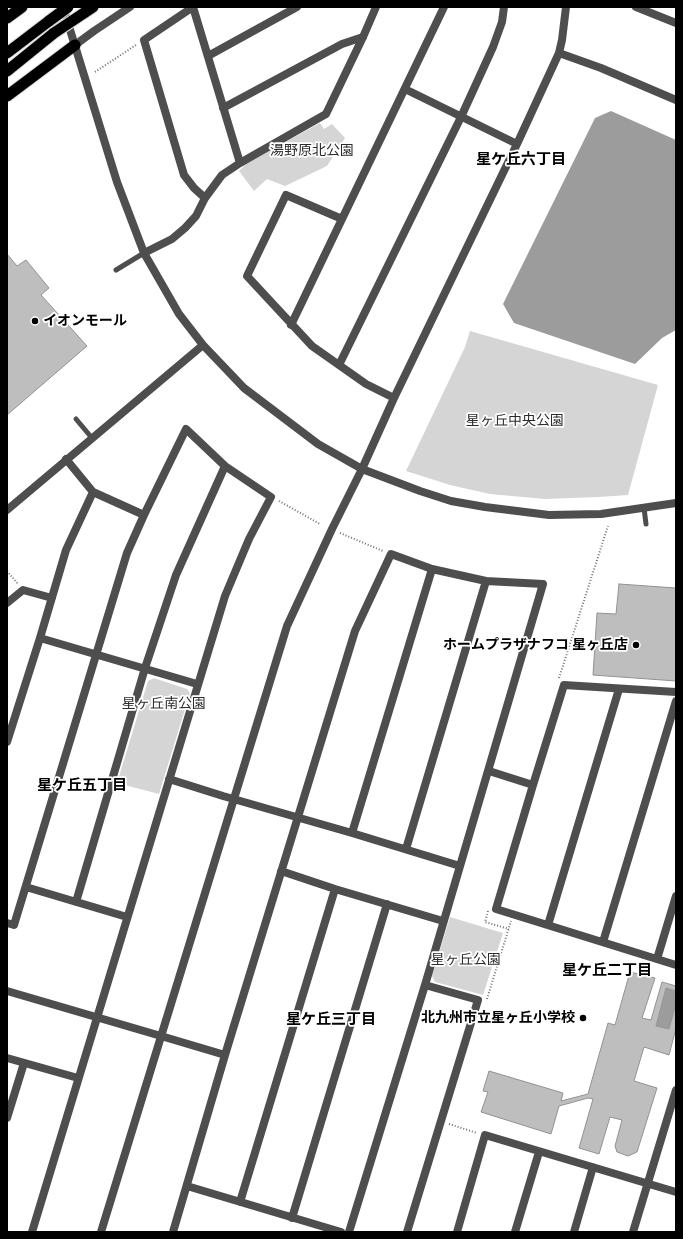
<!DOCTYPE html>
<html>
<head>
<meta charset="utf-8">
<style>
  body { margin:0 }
  #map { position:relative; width:683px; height:1239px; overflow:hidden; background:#fff; font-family:Signika,sans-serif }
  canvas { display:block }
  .frame { position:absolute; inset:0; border:8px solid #000; pointer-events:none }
</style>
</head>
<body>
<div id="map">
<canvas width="683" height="1239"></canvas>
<div class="frame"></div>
</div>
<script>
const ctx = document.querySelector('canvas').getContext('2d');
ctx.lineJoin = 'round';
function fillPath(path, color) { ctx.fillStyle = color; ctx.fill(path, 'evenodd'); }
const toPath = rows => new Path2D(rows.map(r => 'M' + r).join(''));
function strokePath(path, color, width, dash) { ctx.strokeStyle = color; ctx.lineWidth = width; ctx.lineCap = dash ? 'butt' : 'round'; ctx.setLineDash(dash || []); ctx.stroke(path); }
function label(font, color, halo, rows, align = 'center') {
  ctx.font = font + ' Signika,"Noto Sans JP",sans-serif'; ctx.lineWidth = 3.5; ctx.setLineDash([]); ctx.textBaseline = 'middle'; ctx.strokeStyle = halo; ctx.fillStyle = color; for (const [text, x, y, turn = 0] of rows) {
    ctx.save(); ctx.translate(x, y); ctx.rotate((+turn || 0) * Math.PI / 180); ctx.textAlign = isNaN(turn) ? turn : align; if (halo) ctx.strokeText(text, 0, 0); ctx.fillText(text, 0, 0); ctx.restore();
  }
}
const green = toPath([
  [320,123,324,129,332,124,345,138,327,166,285,186,267,179,254,191,239,171,246,164],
  [470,331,658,385,628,495,598,497,545,499,490,494,450,485,406,471,465,347],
  [154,678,187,689,190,693,159,794,117,783,148,681],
  [450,917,503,933,483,995,435,982,432,976]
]);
const water = toPath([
  [611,111,676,140,676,330,662,338,635,364,514,323,503,304,595,118],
  [666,988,676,991,676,1003,669,1029,656,1026]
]);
const building = toPath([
  [7,254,17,266,26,260,49,288,41,295,87,346,7,415,7,254],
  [619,584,676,588,676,681,593,675,597,613,616,614,619,584],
  [630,972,655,978,642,1018,651,1020,662,982,676,986,676,991,666,988,656,1026,669,1029,676,1003,676,1028,669,1055,644,1047,634,1081,657,1088,637,1152,628,1156,617,1152,615,1146,622,1120,610,1117,599,1154,579,1148,593,1099,588,1098,559,1106,551,1134,481,1112,488,1092,483,1091,489,1071,563,1093,561,1101,588,1094,608,1023,615,1025,630,972]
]);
const path = toPath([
  [95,72,136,45],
  [279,501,320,524],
  [340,533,383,551],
  [7,571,18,584],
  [559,678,608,526],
  [488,911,485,922,509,929],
  [487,999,511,921],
  [449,1124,477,1133]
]);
const service = toPath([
  [116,270,144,253],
  [76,419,92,438],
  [644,508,646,524]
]);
const minor = toPath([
  [193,7,144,40,184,175,194,188,205,198],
  [193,7,240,163],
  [636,7,676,23],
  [75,45,94,31,130,7],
  [559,53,601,68,676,100],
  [208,56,297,7],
  [405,89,517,144],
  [223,108,342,44,363,37],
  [342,219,286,195,247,276,312,346,366,384,394,398],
  [144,253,172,239,185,228,196,216,205,198,222,175,240,163,326,114,363,37,376,7],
  [291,325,444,7],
  [339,365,461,117,493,47,502,22,504,7],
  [66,459,93,492,144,515],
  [362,469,394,398,517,144,559,53,562,40,566,7],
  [7,603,23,590,52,598],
  [40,638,197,684],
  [676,692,564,685,533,785,496,909,676,965],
  [7,742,40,638,66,550,93,492],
  [489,771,533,785],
  [169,779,223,796,352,833,460,866],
  [352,833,432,569],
  [406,849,486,581],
  [281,871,335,889,443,921],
  [26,887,127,917],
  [76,902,145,668,176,575,225,466],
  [7,923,14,925,127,553,144,515,186,429,225,466,271,497,249,539,225,596,32,1232],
  [548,925,619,689],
  [603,942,676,701],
  [657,959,676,896],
  [161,1036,225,1055],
  [7,1058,78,1078],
  [7,1118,24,1063],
  [187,1186,341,1232],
  [240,1202,335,889],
  [292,1218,387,904],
  [173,1232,225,1055,355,631,391,554,432,569,486,581,543,584,425,985,349,1232],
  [407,1232,478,1000,425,985],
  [457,1232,485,1135,676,1192],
  [515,1232,539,1152],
  [574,1232,593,1167],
  [633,1232,676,1090]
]);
const tertiary = toPath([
  [63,7,117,182,144,253,179,314,203,345,244,388,318,444,362,469,420,491,451,501,485,507,549,515,601,514,676,503],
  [7,510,203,345],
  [7,991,161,1036],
  [101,1232,287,626,332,529,362,469]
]);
const trunk = toPath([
  [84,13,93,7],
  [7,18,22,7],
  [7,53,49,21],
  [7,71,54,33],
  [7,96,75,45]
]);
const trunkBridge = toPath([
  [49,21,68,7],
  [54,33,84,13]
]);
const markers = [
  [35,321,4,"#000"],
  [636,645,4,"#000"],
  [583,1018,4,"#000"]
];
const parkNames = [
  ["湯野原北公園",312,151],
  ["星ヶ丘中央公園",515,421],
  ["星ヶ丘南公園",164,704],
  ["星ヶ丘公園",466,960]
];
const poiNames = [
  ["イオンモール",43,321,"left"],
  ["ホームプラザナフコ 星ヶ丘店",628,645],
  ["北九州市立星ヶ丘小学校",575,1018]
];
const neighbourhoodNames = [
  ["星ケ丘六丁目",521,160],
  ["星ケ丘五丁目",82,786],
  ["星ケ丘二丁目",607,971],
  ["星ケ丘三丁目",331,1020]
];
fillPath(green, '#d5d5d5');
fillPath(water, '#9c9c9c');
fillPath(building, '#bebebe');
strokePath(building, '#929292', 1);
strokePath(trunk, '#dbdbdb', 13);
strokePath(path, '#707070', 2, [1, 2]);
strokePath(service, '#4e4e4e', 5);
strokePath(minor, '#4e4e4e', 8);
strokePath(tertiary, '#4e4e4e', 8);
strokePath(trunk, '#000', 11);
strokePath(trunkBridge, '#dbdbdb', 13, []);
strokePath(trunkBridge, '#000', 11);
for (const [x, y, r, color] of markers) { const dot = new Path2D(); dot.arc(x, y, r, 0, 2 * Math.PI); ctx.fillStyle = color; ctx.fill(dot); strokePath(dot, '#fff', 1.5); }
label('14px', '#2c2c2c', '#fff', parkNames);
label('bold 14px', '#000', '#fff', poiNames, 'right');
label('bold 15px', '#000', '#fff', neighbourhoodNames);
</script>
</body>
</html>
